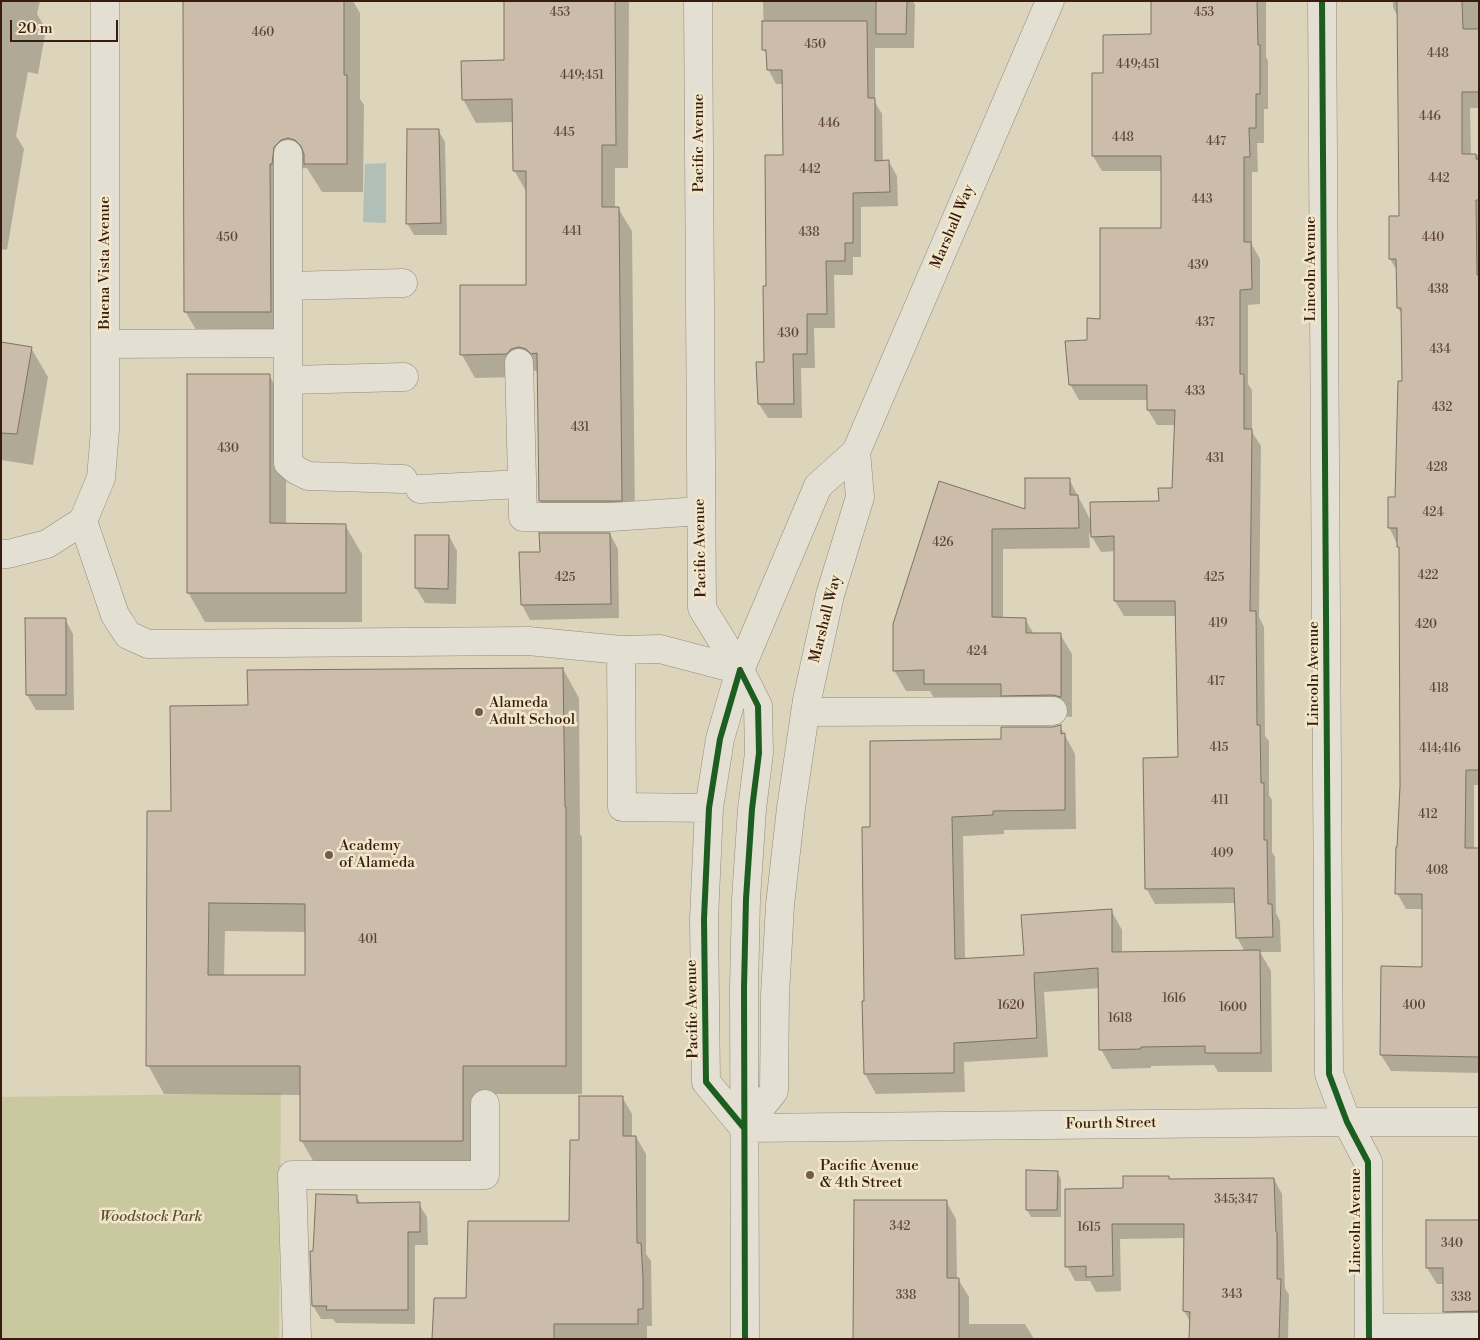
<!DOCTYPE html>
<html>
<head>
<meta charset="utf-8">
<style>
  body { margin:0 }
  #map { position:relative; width:1480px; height:1340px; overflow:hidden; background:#ddd4bc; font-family:"Libre Bodoni",serif }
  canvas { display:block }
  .frame { position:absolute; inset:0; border:2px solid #391c11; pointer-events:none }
  .scale { position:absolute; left:10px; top:20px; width:108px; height:22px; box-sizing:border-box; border:2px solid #391c11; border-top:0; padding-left:6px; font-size:15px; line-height:18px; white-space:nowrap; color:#391c11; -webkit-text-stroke:4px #f1e7cb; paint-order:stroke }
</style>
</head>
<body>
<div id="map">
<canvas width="1480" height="1340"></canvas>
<div class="frame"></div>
<div class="scale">20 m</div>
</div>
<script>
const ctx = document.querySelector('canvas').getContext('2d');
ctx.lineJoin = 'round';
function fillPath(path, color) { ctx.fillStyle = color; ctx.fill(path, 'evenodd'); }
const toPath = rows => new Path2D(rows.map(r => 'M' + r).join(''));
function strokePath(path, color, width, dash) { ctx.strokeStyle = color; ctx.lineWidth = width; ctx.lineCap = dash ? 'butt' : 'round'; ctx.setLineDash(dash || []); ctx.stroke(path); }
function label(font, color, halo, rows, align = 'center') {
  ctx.font = font + ' "Libre Bodoni",serif'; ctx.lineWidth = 5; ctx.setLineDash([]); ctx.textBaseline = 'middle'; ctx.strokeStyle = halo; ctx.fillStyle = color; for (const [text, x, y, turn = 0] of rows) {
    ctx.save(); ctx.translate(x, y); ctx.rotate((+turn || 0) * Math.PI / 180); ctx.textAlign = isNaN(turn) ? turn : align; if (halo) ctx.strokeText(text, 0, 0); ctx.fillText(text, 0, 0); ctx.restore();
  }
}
const green = toPath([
  [281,1093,279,1339,1,1339,1,1097]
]);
const water = toPath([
  [386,163,386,223,363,222,365,164]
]);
const shadow = toPath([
  [1,1,40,1,37,14,46,29,38,74,28,72,16,136,24,149,7,250,1,249],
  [184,1,353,1,360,13,360,99,364,105,363,192,322,192,307,168,297,169,287,341,202,340,185,311],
  [505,1,629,1,628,168,615,168,615,208,618,208,632,231,635,523,554,524,540,501,538,372,533,370,525,372,520,377,475,378,462,355,527,286,527,193,514,170,513,122,476,123,463,99,506,61],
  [763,1,913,1,915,5,914,48,875,48,875,102,882,114,883,162,889,162,897,176,898,206,861,207,861,257,853,257,853,275,834,275,835,328,814,328,815,368,801,368,802,418,768,418,759,404,758,363,765,363,767,287,784,156,784,84,776,84,768,69,768,57,764,50],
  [1153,1,1266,1,1266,57,1268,61,1268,109,1264,109,1264,143,1257,143,1258,172,1252,172,1252,245,1260,259,1260,304,1248,305,1248,384,1252,390,1252,432,1261,446,1259,617,1264,627,1265,736,1269,741,1269,795,1272,800,1272,852,1275,857,1276,913,1280,921,1281,952,1260,952,1271,971,1272,1072,1218,1072,1214,1065,1151,1066,1151,1068,1112,1069,1101,1049,1100,988,1044,992,1048,1057,964,1062,965,1092,876,1094,865,1074,864,1003,866,1003,872,828,1003,741,1060,726,1075,754,1076,829,1004,830,1004,834,963,836,965,959,1025,956,1111,910,1122,930,1122,953,1245,952,1237,937,1236,903,1155,904,1146,888,1179,758,1177,616,1124,616,1115,601,1116,551,1101,552,1089,532,1090,548,1003,549,1003,619,1025,619,1034,634,1060,634,1072,654,1072,717,937,704,930,691,906,691,894,670,940,482,1026,511,1069,479,1091,521,1160,502,1174,489,1176,425,1157,425,1148,410,1148,400,1079,400,1070,384,1089,341,1162,229,1162,171,1102,171,1093,156,1104,74,1152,36],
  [1393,1,1479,1,1479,108,1470,108,1471,155,1479,155,1479,785,1474,785,1474,849,1479,849,1479,1073,1391,1071,1381,1055,1383,968,1424,968,1423,909,1406,909,1397,893,1401,786,1400,550,1389,527,1396,499,1403,382,1403,316,1398,308,1398,272,1390,259,1400,218,1398,17,1393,7],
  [438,130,445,142,447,235,414,235,407,223],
  [1,343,31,348,48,377,33,465,1,460],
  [269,375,286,404,286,525,345,525,362,554,362,622,205,622,188,592],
  [610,534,618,549,619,618,530,620,522,605,521,554,541,553],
  [449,536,457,551,456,604,425,603,416,588],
  [65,619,73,634,74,710,36,710,27,695],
  [563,669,579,698,580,834,582,837,582,1094,479,1094,479,1169,318,1169,301,1140,301,1095,164,1094,148,1065,172,812,249,706],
  [225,931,306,932,306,977,224,976],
  [622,1097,632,1114,632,1137,636,1137,646,1154,646,1254,651,1261,652,1326,647,1326,647,1339,434,1339,468,1300,570,1222,581,1141],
  [1057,1172,1061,1179,1061,1217,1031,1217,1027,1210],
  [1169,1177,1170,1180,1274,1179,1282,1194,1285,1288,1289,1295,1288,1339,1190,1339,1191,1323,1184,1311,1185,1238,1120,1239,1121,1291,1096,1292,1090,1281,1075,1281,1067,1266,1125,1190],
  [356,1196,361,1204,419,1204,427,1217,428,1245,415,1245,415,1324,336,1323,333,1319,321,1319,313,1306,314,1253],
  [946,1201,956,1219,957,1279,958,1279,969,1297,969,1324,1025,1324,1034,1339,854,1339],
  [1479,1222,1479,1328,1454,1328,1444,1311,1444,1284,1437,1284,1427,1268]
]);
const building = toPath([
  [183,1,344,1,344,75,347,75,347,164,304,164,304,154,301,146,295,140,288,138,281,140,274,147,272,164,270,164,271,312,184,312,183,1],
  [504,1,615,1,616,145,602,145,602,207,619,207,622,501,539,501,537,353,531,354,526,349,519,347,511,349,507,354,460,355,460,285,526,285,526,171,513,171,512,99,462,100,461,61,504,60,504,1],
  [876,1,907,1,906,34,876,34,876,1],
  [1151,1,1257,1,1258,45,1260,45,1260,94,1256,94,1256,128,1249,128,1250,157,1244,157,1244,242,1251,242,1252,289,1240,290,1240,374,1244,374,1244,429,1252,429,1250,611,1256,611,1257,725,1260,725,1261,783,1264,783,1264,840,1267,840,1268,904,1272,904,1273,937,1236,938,1234,888,1145,889,1143,758,1178,757,1175,601,1114,601,1114,536,1091,537,1090,502,1159,501,1158,488,1172,488,1175,410,1147,410,1147,385,1069,385,1065,341,1087,340,1087,318,1100,319,1100,228,1161,228,1161,156,1092,156,1092,73,1103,73,1103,35,1151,34,1151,1],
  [1397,1,1462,1,1463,29,1479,29,1479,92,1462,92,1462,154,1476,154,1476,159,1479,159,1479,200,1476,200,1477,275,1479,275,1479,770,1466,770,1465,848,1479,848,1479,1057,1380,1055,1381,966,1422,967,1422,894,1395,894,1396,847,1397,847,1400,786,1399,547,1397,547,1397,528,1388,528,1388,497,1395,497,1398,381,1402,381,1401,308,1397,308,1396,259,1389,259,1389,216,1399,216,1397,1],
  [762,21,867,21,868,98,875,98,875,161,889,160,890,192,853,193,853,243,845,243,845,261,826,261,827,314,807,314,807,354,793,354,794,404,758,404,756,362,764,362,763,286,766,286,765,155,783,155,782,70,767,70,766,50,762,50,762,21],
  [407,129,439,129,441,223,406,224,407,129],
  [1,342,32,347,17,434,1,433,1,342],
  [187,374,270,374,270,523,346,524,346,593,187,593,187,374],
  [1025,478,1070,478,1070,495,1078,495,1079,528,992,529,992,617,1026,618,1026,633,1061,633,1061,697,1053,695,1001,696,1001,684,924,684,924,670,893,671,893,624,939,481,1025,509,1025,478],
  [539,533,610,533,611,604,521,605,519,552,540,552,539,533],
  [415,535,449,535,448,589,415,588,415,535],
  [25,618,66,618,66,695,26,695,25,618],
  [563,668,565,807,566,807,566,1066,463,1066,463,1141,300,1141,300,1066,146,1066,147,811,171,811,170,706,248,705,247,670,563,668],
  [209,903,305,904,305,975,208,975,209,903],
  [1061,725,1061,734,1065,733,1065,810,993,811,993,815,952,817,955,959,1024,955,1021,915,1112,909,1112,952,1260,950,1261,1053,1205,1053,1205,1046,1141,1047,1141,1049,1099,1050,1098,968,1034,973,1037,1038,954,1043,954,1073,864,1074,862,1001,864,1001,862,827,870,827,870,741,1001,739,1001,727,1053,727,1061,725],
  [579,1096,623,1096,623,1136,636,1136,637,1243,641,1243,643,1278,643,1309,638,1309,638,1324,554,1324,554,1339,432,1339,434,1298,466,1298,468,1221,569,1221,570,1140,579,1140,579,1096],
  [1026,1170,1058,1171,1057,1210,1026,1210,1026,1170],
  [1123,1176,1169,1176,1169,1179,1274,1178,1276,1232,1277,1232,1277,1279,1281,1279,1279,1339,1189,1339,1190,1312,1183,1311,1184,1224,1112,1224,1113,1276,1086,1277,1086,1266,1065,1267,1065,1189,1123,1188,1123,1176],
  [316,1194,357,1195,357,1203,420,1202,420,1232,408,1232,408,1310,326,1310,327,1306,312,1306,310,1251,313,1251,316,1194],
  [854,1200,947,1200,947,1278,959,1278,959,1339,853,1339,854,1200],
  [1426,1220,1479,1220,1479,1311,1443,1312,1443,1268,1426,1268,1426,1220]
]);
const minor = toPath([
  [698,1,702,608,740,670,758,706,759,753,752,809,746,899,744,988,745,1339],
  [1322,1,1329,1074,1347,1122,1368,1162,1369,1339],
  [288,154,288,463,296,470,308,476,403,479],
  [288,286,403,283],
  [105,344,288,343],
  [519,363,523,517,611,517,701,511],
  [289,380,404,377],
  [420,489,522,484],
  [83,521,115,615,128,635,148,644,528,641,621,650],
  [83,521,101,478,105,430,105,1],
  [1,554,8,554,47,544,83,521],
  [805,712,1053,711],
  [709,808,622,807,621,650,660,649,740,670],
  [744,1128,706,1082,704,919,709,808,720,739,740,670,818,486,856,452,1050,1],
  [744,1128,1347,1122,1479,1122],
  [744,1128,774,1091,775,995,780,905,791,808,807,700,830,595,860,497,856,452],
  [1369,1328,1479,1327],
  [297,1339,292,1175,485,1175,485,1104]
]);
const cycleway = toPath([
  [1322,1,1329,1074,1347,1122,1368,1162,1369,1339],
  [740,670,758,706,759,753,752,809,746,899,744,988,745,1339],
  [740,670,720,739,709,808,704,919,706,1082,744,1128]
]);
const markers = [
  [479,712,5,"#725c4d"],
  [329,855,5,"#725c4d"],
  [810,1175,5,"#725c4d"]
];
const numberNames = [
  ["453",560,13],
  ["453",1204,13],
  ["460",263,33],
  ["450",815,45],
  ["448",1438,54],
  ["449;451",1138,65],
  ["449;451",582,76],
  ["446",1430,117],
  ["446",829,124],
  ["445",564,133],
  ["448",1123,138],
  ["447",1216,142],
  ["442",810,170],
  ["442",1439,179],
  ["443",1202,200],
  ["441",572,232],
  ["438",809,233],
  ["450",227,238],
  ["440",1433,238],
  ["439",1198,266],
  ["438",1438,290],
  ["437",1205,323],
  ["430",788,334],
  ["434",1440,350],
  ["433",1195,392],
  ["432",1442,408],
  ["431",580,428],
  ["430",228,449],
  ["431",1215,459],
  ["428",1437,468],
  ["424",1433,513],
  ["426",943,543],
  ["422",1428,576],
  ["425",565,578],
  ["425",1214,578],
  ["419",1218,624],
  ["420",1426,625],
  ["424",977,652],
  ["417",1216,682],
  ["418",1439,689],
  ["415",1219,748],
  ["414;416",1440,749],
  ["411",1220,801],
  ["412",1428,815],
  ["409",1222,854],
  ["408",1437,871],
  ["401",368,940],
  ["1616",1174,999],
  ["1620",1011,1006],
  ["400",1414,1006],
  ["1600",1233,1008],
  ["1618",1120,1019],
  ["345;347",1236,1200],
  ["342",900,1227],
  ["1615",1089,1228],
  ["340",1452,1244],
  ["343",1232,1295],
  ["338",906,1296],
  ["338",1461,1298]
];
const streetNames = [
  ["Pacific Avenue",699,143,-90],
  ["Marshall Way",953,227,-67],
  ["Buena Vista Avenue",105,263,-90],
  ["Lincoln Avenue",1311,269,-90],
  ["Pacific Avenue",701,548,-91],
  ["Marshall Way",826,619,-76],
  ["Lincoln Avenue",1314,674,-90],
  ["Pacific Avenue",693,1009,-91],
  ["Fourth Street",1111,1124,-1],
  ["Lincoln Avenue",1356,1221,-90]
];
const poiNames = [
  ["Alameda",489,703],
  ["Adult School",489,720],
  ["Academy",339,846],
  ["of Alameda",339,863],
  ["Pacific Avenue",820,1166],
  ["& 4th Street",820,1183]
];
const parkNames = [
  ["Woodstock Park",151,1217]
];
fillPath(green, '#cac89f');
fillPath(water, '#b0c0b8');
fillPath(shadow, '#0003');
fillPath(building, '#ccbcaa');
strokePath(building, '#7c7265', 1);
strokePath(minor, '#938a7c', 29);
strokePath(minor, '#e4dfd3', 28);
strokePath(cycleway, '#1b5e20', 6);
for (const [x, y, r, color] of markers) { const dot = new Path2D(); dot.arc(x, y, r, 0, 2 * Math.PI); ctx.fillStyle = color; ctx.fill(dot); strokePath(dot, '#f1e7cb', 2); }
label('12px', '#5e4437', null, numberNames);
label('15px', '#391c11', '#f1e7cb', streetNames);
label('15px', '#391c11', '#f1e7cb', poiNames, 'left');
label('italic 15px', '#604d35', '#f1e7cb', parkNames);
</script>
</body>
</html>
